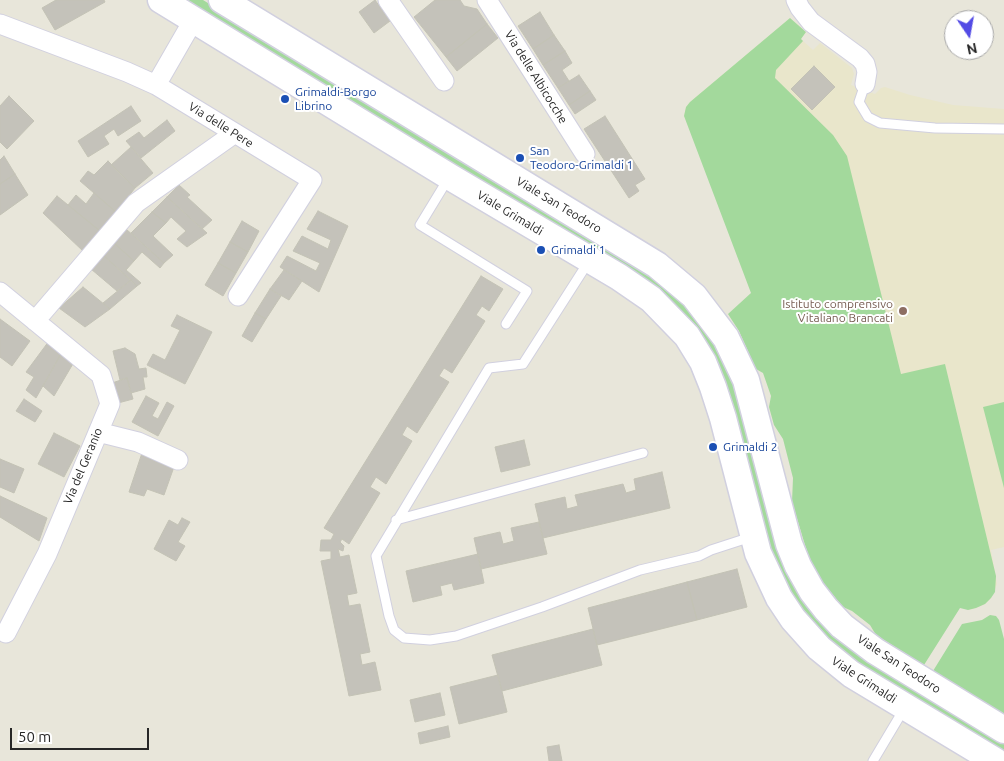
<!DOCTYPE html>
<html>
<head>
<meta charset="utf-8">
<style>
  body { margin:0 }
  #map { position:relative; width:1004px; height:761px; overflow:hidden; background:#e8e6da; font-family:Ubuntu,sans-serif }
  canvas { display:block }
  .north { position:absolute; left:944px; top:10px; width:50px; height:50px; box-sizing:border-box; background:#fff; border:1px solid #a9a9a9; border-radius:50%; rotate:168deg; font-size:14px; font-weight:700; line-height:20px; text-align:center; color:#272727 }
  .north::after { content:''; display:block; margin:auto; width:18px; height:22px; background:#534be5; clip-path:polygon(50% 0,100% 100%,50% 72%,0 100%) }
  .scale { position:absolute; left:10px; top:728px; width:139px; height:22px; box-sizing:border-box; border:2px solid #272727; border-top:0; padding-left:6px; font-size:15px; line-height:18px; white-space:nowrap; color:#272727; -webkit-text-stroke:4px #fff; paint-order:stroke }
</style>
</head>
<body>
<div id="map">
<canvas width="1004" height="761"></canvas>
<div class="north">N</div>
<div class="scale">50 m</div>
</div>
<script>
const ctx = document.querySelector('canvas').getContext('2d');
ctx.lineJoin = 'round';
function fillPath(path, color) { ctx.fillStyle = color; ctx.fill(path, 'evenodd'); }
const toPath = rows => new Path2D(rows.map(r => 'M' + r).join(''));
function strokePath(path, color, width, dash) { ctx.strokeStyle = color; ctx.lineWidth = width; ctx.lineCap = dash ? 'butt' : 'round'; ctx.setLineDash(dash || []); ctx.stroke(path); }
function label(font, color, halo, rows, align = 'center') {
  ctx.font = font + ' Ubuntu,sans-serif'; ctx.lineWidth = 4; ctx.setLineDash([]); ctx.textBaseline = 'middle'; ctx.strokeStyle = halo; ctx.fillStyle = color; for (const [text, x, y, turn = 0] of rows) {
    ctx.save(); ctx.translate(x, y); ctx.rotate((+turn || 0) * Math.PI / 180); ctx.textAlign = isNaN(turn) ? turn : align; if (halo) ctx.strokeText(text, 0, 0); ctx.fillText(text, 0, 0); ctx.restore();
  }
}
const education = toPath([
  [790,18,806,32,801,39,813,50,820,43,852,68,854,74,851,85,875,94,881,88,885,87,910,95,953,105,1004,109,1004,547,991,550,997,584,991,598,985,604,976,608,968,610,684,116,686,107,690,102]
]);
const green = toPath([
  [181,0,203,0,665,282,705,325,735,380,787,564,1004,741,1004,754,856,665,811,625,775,568,695,330],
  [790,18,806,32,801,39,803,41,776,70,775,78,833,135,847,156,901,374,945,364,996,576,995,592,991,598,985,604,976,608,968,610,960,608,924,665,876,635,870,625,852,611,843,607,823,583,812,565,805,545,792,502,793,478,783,439,774,425,769,407,771,396,763,373,756,369,739,331,728,314,751,293,684,116,686,107,690,102],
  [1004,402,1004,488,983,407],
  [990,615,996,616,999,620,1004,639,1004,714,933,671,962,624,982,620]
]);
const building = toPath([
  [56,0,104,0,105,2,55,30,42,8,56,0],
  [375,0,390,21,374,33,359,12,375,0],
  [435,0,460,0,464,6,477,9,487,24,446,57,414,17,435,0],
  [540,12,554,35,533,49,518,26,540,12],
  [487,24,498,38,457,71,446,57,487,24],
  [554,35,565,51,543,65,533,49,554,35],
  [565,51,572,63,562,70,569,81,558,88,543,65,565,51],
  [814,66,835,87,812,110,791,89,814,66],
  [579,75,590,91,569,105,558,88,579,75],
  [590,91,596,100,575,114,569,105,590,91],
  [9,96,34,121,7,149,0,142,0,106,9,96],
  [131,106,141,121,118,136,114,129,104,136,109,144,88,157,78,141,131,106],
  [605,116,645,179,635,185,639,191,629,198,584,129,605,116],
  [167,120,175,131,141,158,126,141,139,132,144,138,167,120],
  [131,147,153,173,135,188,111,165,131,147],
  [4,156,15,174,0,184,0,160,4,156],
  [108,161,135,188,116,212,80,181,88,171,94,175,108,161],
  [15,174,28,195,0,215,0,184,15,174],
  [179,185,190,195,187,197,212,220,202,229,167,197,179,185],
  [94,193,116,212,100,231,68,205,76,195,86,204,94,193],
  [57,196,100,231,84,252,43,213,57,196],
  [167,197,207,233,187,247,177,239,186,231,171,217,166,223,152,212,167,197],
  [318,211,348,226,319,292,280,267,287,256,316,271,320,263,293,251,302,236,328,249,331,240,307,229,318,211],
  [152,212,166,223,153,236,173,255,164,263,131,233,152,212],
  [242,221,259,231,248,252,230,242,242,221],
  [126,229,164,263,160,268,142,252,134,261,114,243,126,229],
  [230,242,248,252,236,273,218,263,230,242],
  [114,243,134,261,126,270,141,283,137,286,103,255,114,243],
  [103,255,131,280,117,291,91,269,103,255],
  [218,263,236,273,223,296,205,285,218,263],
  [284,270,302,281,289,300,270,289,284,270],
  [481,276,503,289,489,311,482,306,476,315,485,321,452,373,444,368,439,376,449,382,417,433,407,426,402,435,412,441,386,484,376,477,370,487,380,493,349,544,342,539,340,542,344,546,343,551,338,549,340,557,349,555,357,593,347,595,349,606,360,604,370,652,360,654,362,665,375,662,381,690,349,696,321,561,331,559,331,551,320,551,321,540,331,540,334,534,324,528,481,276],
  [131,280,137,286,110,309,103,303,131,280],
  [83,287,110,309,85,327,59,308,83,287],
  [270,289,281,296,266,319,255,313,270,289],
  [255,313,266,319,252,342,242,336,255,313],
  [177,315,212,332,185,384,147,365,153,354,165,360,180,330,171,326,177,315],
  [0,319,30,341,12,366,0,357,0,319],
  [49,341,62,352,36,398,26,390,34,377,26,372,49,341],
  [125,348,135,354,139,369,146,368,147,377,143,377,145,389,131,393,127,378,120,380,113,351,125,348],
  [62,352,74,362,54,396,43,386,62,352],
  [127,378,133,399,118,403,112,383,127,378],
  [146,396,159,403,152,416,158,419,167,402,174,406,158,436,132,422,146,396],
  [24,399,42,411,35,422,16,411,24,399],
  [54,433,80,446,64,477,38,464,54,433],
  [524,440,530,465,501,472,495,447,524,440],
  [142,453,175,464,164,495,147,489,144,496,129,492,142,453],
  [0,459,24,469,14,493,0,487,0,459],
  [662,472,670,508,543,538,535,504,565,497,567,509,578,506,575,495,623,484,626,493,636,490,634,479,662,472],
  [0,496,47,518,39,541,0,517,0,496],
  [182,518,190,522,178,542,185,546,176,561,154,549,169,520,178,525,182,518],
  [539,522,547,554,481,569,474,538,500,532,503,544,514,541,511,528,539,522],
  [478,554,484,583,454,590,452,583,440,586,442,595,413,602,406,571,478,554],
  [737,569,747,607,697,620,687,582,737,569],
  [687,582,697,620,597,645,588,608,687,582],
  [593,629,602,665,502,691,492,655,593,629],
  [498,675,507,712,459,724,450,687,498,675],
  [440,693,445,715,415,722,410,700,440,693],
  [448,726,450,737,420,744,418,733,448,726],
  [559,745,562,761,549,761,547,747,559,745]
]);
const service = toPath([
  [865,84,859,102,868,117,880,123,935,128,1004,129],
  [448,179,420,225,527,291,506,324],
  [589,261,523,364,489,368,376,556,389,616,394,630,404,638,430,640,456,636,542,607,640,570,699,556,711,550,751,537],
  [396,520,643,453],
  [873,761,904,709]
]);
const minor = toPath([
  [388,0,444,81],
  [487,0,585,154],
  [796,0,800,8,811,22,860,58,865,64,867,72,865,84],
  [0,24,127,72,156,85,312,180,238,296],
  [156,85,194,19],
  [0,292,101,375,110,404,47,554,6,633],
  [35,321,136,203,235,133],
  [98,432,138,442,178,460]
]);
const secondary = toPath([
  [161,0,450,177,619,277,651,299,687,336,703,362,713,387,723,418,758,553,779,598,793,619,819,648,851,674,995,761],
  [222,0,657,265,694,296,726,338,746,380,789,544,798,566,812,591,826,609,842,626,875,651,1004,730]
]);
const markers = [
  [285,99,5,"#1a4fb4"],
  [520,158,5,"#1a4fb4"],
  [541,250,5,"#1a4fb4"],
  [903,311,5,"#8d6e63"],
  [713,447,5,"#1a4fb4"]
];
const streetNames = [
  ["Via delle Albicocche",536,77,58],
  ["Via delle Pere",221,125,32],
  ["Viale San Teodoro",559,205,31],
  ["Viale Grimaldi",510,213,31],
  ["Via del Geranio",83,466,-67],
  ["Viale San Teodoro",899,664,33],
  ["Viale Grimaldi",864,680,33]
];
const transitNames = [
  ["Grimaldi-Borgo",295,92],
  ["Librino",295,106],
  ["San",530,151],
  ["Teodoro-Grimaldi 1",530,165],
  ["Grimaldi 1",551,250],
  ["Grimaldi 2",723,447]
];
const educationNames = [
  ["Istituto comprensivo",893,304],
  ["Vitaliano Brancati",893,318]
];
fillPath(education, '#e9e6cb');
fillPath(green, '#a3d99c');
fillPath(building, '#c4c2ba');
strokePath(building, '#c3c2b5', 1);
strokePath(service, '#d1d0df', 11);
strokePath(minor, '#d1d0df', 21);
strokePath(secondary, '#d1d0df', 29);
strokePath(service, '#fff', 9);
strokePath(minor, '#fff', 19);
strokePath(secondary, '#fff', 26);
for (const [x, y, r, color] of markers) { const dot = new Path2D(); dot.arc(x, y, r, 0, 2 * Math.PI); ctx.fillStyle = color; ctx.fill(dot); strokePath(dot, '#fff', 2); }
label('12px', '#272727', '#fff', streetNames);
label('12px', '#164399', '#fff', transitNames, 'left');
label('12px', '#785e54', '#fff', educationNames, 'right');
</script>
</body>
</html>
